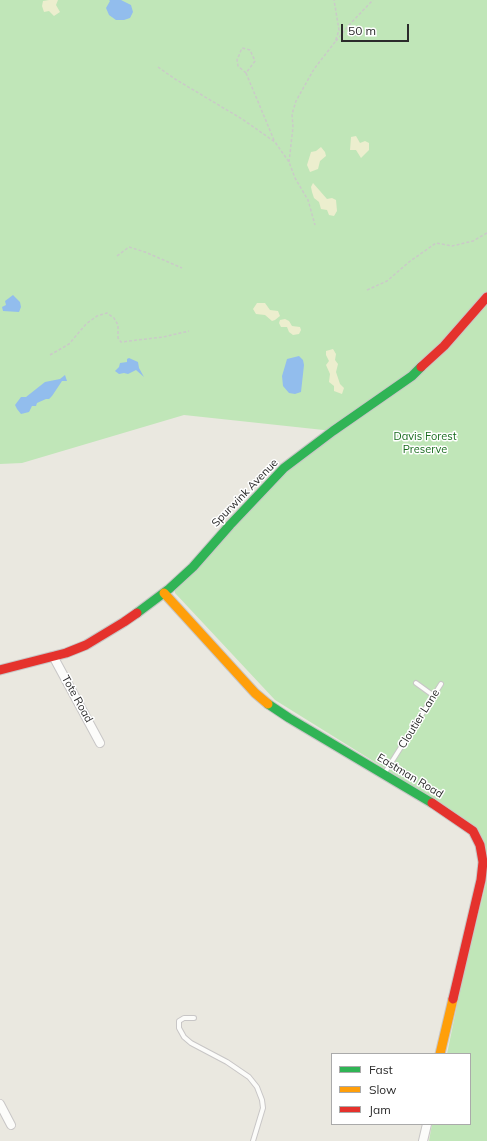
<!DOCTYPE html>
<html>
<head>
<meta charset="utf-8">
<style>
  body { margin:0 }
  #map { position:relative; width:487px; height:1141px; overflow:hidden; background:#eae8e0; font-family:Mulish,sans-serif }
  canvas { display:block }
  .legend { position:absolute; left:331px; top:1053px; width:140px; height:72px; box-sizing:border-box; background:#fff; border:1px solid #aaa; margin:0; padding:5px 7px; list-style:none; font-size:12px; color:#2b2b2b }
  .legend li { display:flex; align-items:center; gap:8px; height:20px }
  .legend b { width:20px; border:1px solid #aaa }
  .scale { position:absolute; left:341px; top:24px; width:68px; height:18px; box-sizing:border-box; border:2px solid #2b2b2b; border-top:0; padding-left:5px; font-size:12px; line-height:14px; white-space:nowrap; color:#2b2b2b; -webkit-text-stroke:3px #fff; paint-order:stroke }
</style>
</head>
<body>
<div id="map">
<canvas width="487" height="1141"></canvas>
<ul class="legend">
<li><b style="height:5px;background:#30b455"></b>Fast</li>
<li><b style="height:5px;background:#ff9f0a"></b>Slow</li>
<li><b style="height:5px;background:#e5322d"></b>Jam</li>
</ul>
<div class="scale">50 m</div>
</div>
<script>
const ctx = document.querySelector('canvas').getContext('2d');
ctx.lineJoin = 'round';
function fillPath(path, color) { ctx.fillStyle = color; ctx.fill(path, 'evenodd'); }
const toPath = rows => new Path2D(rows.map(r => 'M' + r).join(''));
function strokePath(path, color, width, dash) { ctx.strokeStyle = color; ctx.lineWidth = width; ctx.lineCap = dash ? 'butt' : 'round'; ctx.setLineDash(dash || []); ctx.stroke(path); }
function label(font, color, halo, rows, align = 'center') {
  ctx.font = font + ' Mulish,sans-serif'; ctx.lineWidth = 3; ctx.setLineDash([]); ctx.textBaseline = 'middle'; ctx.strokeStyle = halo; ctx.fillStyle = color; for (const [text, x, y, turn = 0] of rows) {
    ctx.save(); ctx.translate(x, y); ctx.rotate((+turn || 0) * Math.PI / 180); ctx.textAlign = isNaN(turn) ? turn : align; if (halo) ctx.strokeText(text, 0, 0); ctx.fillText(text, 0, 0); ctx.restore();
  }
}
const green = toPath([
  [0,0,487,0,487,862,484,847,394,774,275,700,175,593,175,589,284,475,333,431,184,415,22,463,0,464],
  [487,879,487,1141,429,1141,432,1124,470,1124,470,1054,447,1054,462,981]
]);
const sand = toPath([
  [49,0,58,0,56,5,60,12,54,16,49,11,44,12,42,6,43,1],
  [356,136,360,143,365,141,369,143,369,150,361,158,356,150,350,150,351,137],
  [321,147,325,152,326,156,320,161,318,169,310,172,307,165,311,152,316,151],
  [313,183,327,199,332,198,336,200,337,211,334,216,329,215,327,210,321,209,319,202,314,198,312,192,311,187],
  [257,303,265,303,270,310,278,311,280,316,275,320,272,321,265,315,256,314,253,309],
  [285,319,289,321,292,326,300,327,301,330,299,334,293,335,289,332,287,327,281,327,279,323,280,320],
  [333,349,336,354,335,360,338,364,336,372,340,384,344,388,342,394,334,391,334,386,329,382,330,374,326,365,329,361,326,355,326,351]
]);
const water = toPath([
  [109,0,121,0,131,5,133,12,130,18,124,20,116,20,109,15,106,8,110,1],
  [13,295,20,302,21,307,19,312,3,311,2,307,6,305,5,301],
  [299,356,303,360,304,365,301,392,295,394,289,393,283,386,282,376,285,366,287,359],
  [129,358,138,362,139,368,144,377,136,370,128,374,124,373,119,374,115,371,119,367,120,363,127,362,127,359],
  [65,375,67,381,62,381,52,396,49,399,46,399,37,403,36,406,32,406,29,412,21,414,17,409,15,405,21,397,26,397,45,382,60,379]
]);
const path = toPath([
  [336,41,350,24,373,0],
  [158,67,175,79,242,119,275,142,289,162,295,178,308,200,315,225],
  [246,73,238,66,237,60,242,48,250,50,255,61,246,73,274,140],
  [289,162,293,127,292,114,296,101,314,69,335,42,339,30,334,0],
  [117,256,129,247,145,252,182,268],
  [367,290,387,281,409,262,436,243,452,246,473,241,487,233],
  [50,355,69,344,86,324,97,316,107,313,114,318,118,325,118,338,121,342,163,337,189,331]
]);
const lane = toPath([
  [416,683,434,696],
  [384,774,441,684],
  [194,1018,184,1018,179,1021,179,1028,184,1037,191,1043,227,1062,249,1077,257,1087,262,1100,263,1108,253,1141]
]);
const street = toPath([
  [53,656,100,743],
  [0,1104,11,1125],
  [423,1141,427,1124]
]);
const fast = toPath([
  [137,613,169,589,193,567,230,525,284,468,333,431,412,376,421,367],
  [268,704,289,718,432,803]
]);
const slow = toPath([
  [164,593,255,693,268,704],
  [440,1054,453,999]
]);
const jam = toPath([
  [421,367,444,346,487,297],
  [0,670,66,653,86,645,124,622,137,613],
  [432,803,473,831,480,845,483,862,481,880,453,999]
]);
const parkNames = [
  ["Davis Forest",425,437],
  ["Preserve",425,450]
];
const streetNames = [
  ["Spurwink Avenue",245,493,-46],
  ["Tote Road",77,699,61],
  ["Cloutier Lane",419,719,-58],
  ["Eastman Road",410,776,31]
];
fillPath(green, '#c0e6b8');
fillPath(sand, '#eceece');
fillPath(water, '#92bded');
strokePath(lane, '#c8c6c6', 6);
strokePath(street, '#c8c6c6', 10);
strokePath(fast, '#c8c6c6', 11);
strokePath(slow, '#c8c6c6', 11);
strokePath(jam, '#c8c6c6', 11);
strokePath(path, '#cacac8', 1.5, [3, 2]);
strokePath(lane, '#fcfcfa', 4);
strokePath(street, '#fcfcfa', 8);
strokePath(fast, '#30b455', 9);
strokePath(slow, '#ff9f0a', 9);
strokePath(jam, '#e5322d', 9);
label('11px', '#186b1e', '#fff', parkNames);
label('11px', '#2b2b2b', '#fff', streetNames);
</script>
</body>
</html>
